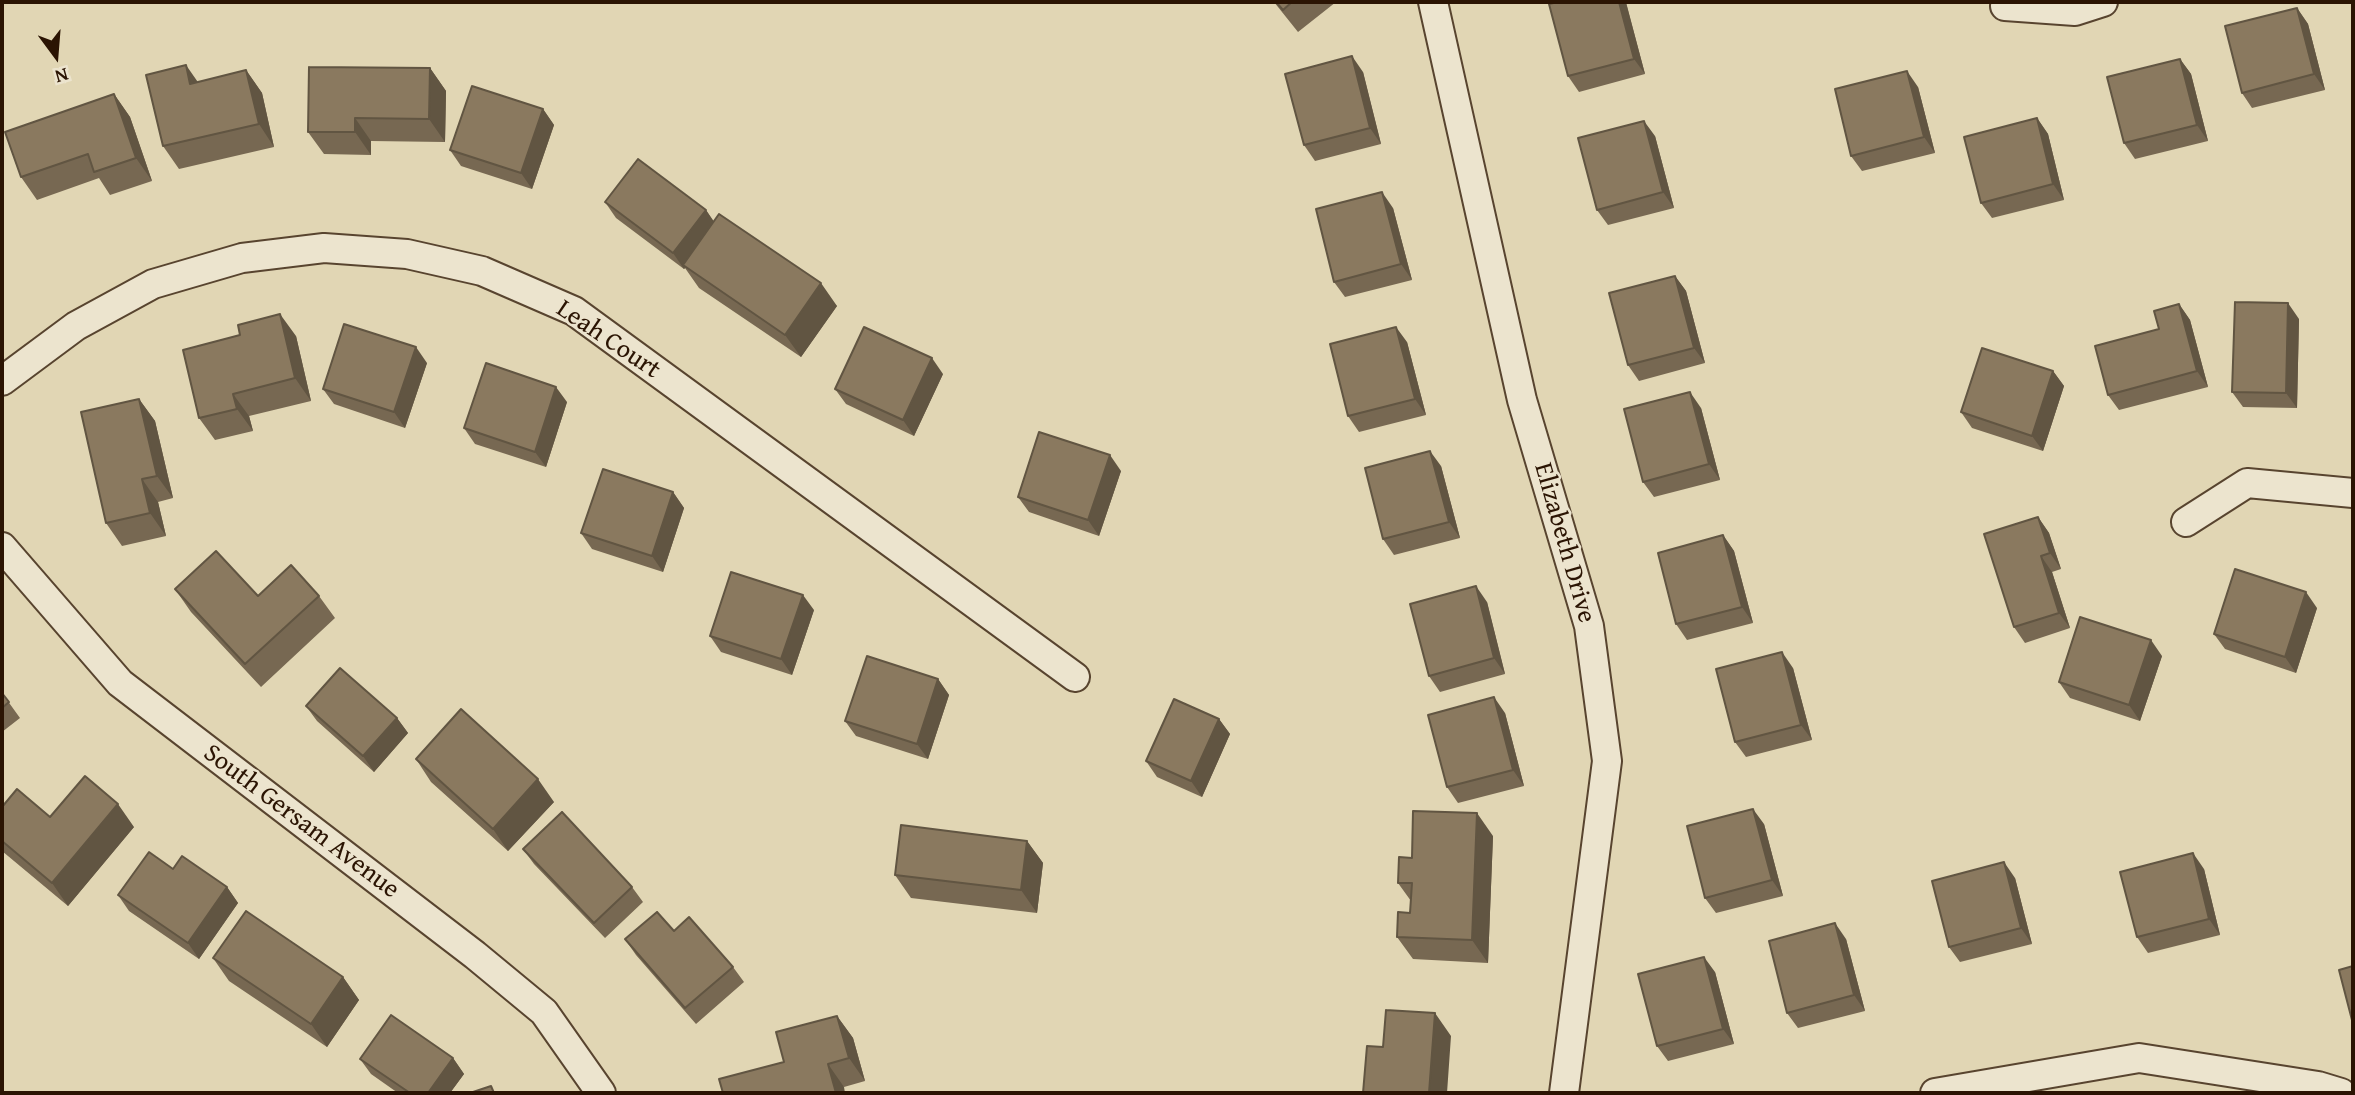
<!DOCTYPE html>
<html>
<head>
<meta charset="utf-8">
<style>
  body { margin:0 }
  #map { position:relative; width:2355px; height:1095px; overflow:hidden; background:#e1d6b4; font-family:"Gentium Book Plus",serif }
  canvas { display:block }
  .frame { position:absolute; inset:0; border:4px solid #2b1403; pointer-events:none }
  .north { position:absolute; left:21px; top:21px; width:70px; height:70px; -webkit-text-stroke:5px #ece4ce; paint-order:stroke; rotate:164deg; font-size:19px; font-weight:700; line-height:28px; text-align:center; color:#2b1403 }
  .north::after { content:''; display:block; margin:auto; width:24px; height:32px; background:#2b1403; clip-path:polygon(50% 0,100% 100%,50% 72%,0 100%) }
</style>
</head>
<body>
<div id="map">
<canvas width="2355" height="1095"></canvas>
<div class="frame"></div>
<div class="north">N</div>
</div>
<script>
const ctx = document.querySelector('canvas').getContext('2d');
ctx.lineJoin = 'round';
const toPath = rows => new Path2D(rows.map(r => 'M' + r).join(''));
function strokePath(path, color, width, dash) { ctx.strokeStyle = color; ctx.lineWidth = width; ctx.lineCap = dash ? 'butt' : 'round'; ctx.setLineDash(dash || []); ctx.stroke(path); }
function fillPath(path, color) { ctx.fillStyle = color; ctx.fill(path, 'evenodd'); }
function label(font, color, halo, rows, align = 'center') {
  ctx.font = font + ' "Gentium Book Plus",serif'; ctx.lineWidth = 5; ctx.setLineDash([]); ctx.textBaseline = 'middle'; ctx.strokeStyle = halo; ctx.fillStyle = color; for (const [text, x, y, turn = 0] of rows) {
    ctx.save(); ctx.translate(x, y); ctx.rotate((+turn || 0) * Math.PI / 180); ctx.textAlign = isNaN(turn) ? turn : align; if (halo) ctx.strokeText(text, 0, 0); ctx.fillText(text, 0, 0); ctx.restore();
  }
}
const street = toPath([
  [1433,2,1522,400,1589,626,1607,761,1564,1093],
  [2005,6,2075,11,2103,2],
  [2,381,76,326,153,284,242,258,324,248,407,254,482,271,574,311,1075,677],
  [2186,522,2247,483,2353,493],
  [2,547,120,683,475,955,544,1012,601,1093],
  [1935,1093,2139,1058,2318,1086,2341,1093]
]);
const wall = toPath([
  [1274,2,1336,2,1298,32],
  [1558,2,1626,2,1645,74,1579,92,1568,76],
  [2297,8,2308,24,2325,90,2252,108,2242,93],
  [2180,59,2191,74,2208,141,2135,159,2124,143],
  [430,68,446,91,445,142,371,141,371,155,324,154,308,132],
  [246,70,262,93,274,147,179,169,163,146],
  [1363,72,1381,144,1315,161,1304,145],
  [1918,87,1935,153,1862,171,1851,156],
  [114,94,130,117,152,181,110,195,99,178,37,200,21,177],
  [543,109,554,125,532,189,461,166,450,150],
  [2037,118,2048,134,2064,200,1992,218,1981,203],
  [1655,136,1674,208,1608,225,1597,210],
  [605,202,706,210,713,221,837,306,801,357,699,288,685,268,684,269,616,218],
  [1393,208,1412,280,1345,297,1334,282],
  [1675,276,1686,291,1705,363,1639,381,1628,365],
  [2179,304,2190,320,2208,387,2119,410,2108,395],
  [2299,319,2297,408,2243,407,2232,392],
  [296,336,311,401,249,416,253,431,215,440,199,418],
  [1407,342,1426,415,1359,432,1348,416],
  [427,363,405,428,334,404,323,389],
  [2053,371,2064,386,2043,451,1972,428,1961,412],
  [943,374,914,436,846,404,835,389],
  [139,399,155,421,173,498,158,502,166,536,122,546,106,523],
  [567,402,546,467,475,444,464,428],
  [1701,408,1720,480,1654,497,1643,482],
  [1441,466,1460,538,1394,555,1383,539],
  [1121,471,1099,536,1029,512,1018,497],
  [673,492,684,508,663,572,592,549,581,533],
  [2038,517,2049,533,2061,569,2052,572,2070,628,2025,643,2014,627],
  [1723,535,1734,551,1753,623,1687,640,1676,624],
  [175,589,258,596,319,596,335,618,261,687,191,612],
  [1487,602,1505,674,1440,692,1429,676],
  [2317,608,2296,673,2225,649,2214,634],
  [814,610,792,675,721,652,710,636],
  [2162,656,2140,721,2070,698,2059,682],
  [1793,668,1812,740,1746,757,1735,742],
  [938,679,949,695,928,759,856,736,845,721],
  [2,693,20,718,2,732],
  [306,706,397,718,408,733,374,772,317,721],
  [1505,713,1524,786,1458,803,1447,787],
  [1219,719,1230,734,1202,797,1157,777,1146,761],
  [416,759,554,802,508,851,431,782],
  [2,807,50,817,134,827,68,906,2,851],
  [1764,824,1783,896,1716,913,1705,898],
  [1493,836,1488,963,1413,959,1397,937,1410,913,1411,901,1398,883,1412,858],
  [1027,841,1043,863,1037,913,911,898,895,875],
  [523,849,632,887,643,902,605,938,534,864],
  [2204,869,2220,935,2148,953,2137,937],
  [2015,878,2032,944,1960,962,1949,947],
  [227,887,238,903,199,959,129,911,118,895],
  [674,931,733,967,744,982,696,1024,636,955,625,939],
  [1846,939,1865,1011,1798,1028,1787,1013],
  [213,958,343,977,359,1000,327,1047,229,981],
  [1715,972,1734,1044,1668,1061,1657,1046],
  [837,1016,853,1038,865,1081,844,1087,784,1062],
  [453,1058,464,1074,450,1093,398,1093,371,1074,360,1059]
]);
const shadedWall = toPath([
  [1619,2,1626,3,1645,74,1634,59],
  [2297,8,2308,24,2325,90,2314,74],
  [1352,56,1363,72,1381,144,1370,128],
  [2180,59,2191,74,2208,141,2197,125],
  [186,65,202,88,190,84],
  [430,68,446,91,445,142,429,119],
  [246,70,262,93,274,147,259,124],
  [1907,71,1918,87,1935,153,1924,137],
  [114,94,130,117,152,181,136,158],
  [543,109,554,125,532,189,521,173],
  [355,118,371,141,371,155,355,132],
  [2037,118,2048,134,2064,200,2053,184],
  [1644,121,1655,136,1674,208,1663,192],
  [1382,192,1393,208,1412,280,1401,264],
  [706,210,717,226,683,265,685,268,684,269,673,253],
  [1675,276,1686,291,1705,363,1694,348],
  [821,283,837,306,801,357,785,335],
  [2288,303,2299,319,2297,408,2286,393],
  [2179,304,2190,320,2208,387,2197,371],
  [280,314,296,336,311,401,295,378],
  [1396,327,1407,342,1426,415,1415,399],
  [416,347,427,363,405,428,394,412],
  [932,358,943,374,914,436,903,420],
  [2053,371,2064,386,2043,451,2032,436],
  [556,387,567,402,546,467,535,452],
  [1690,392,1701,408,1720,480,1709,464],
  [233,394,249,416,253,431,237,409],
  [139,399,155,421,173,498,157,476],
  [1430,451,1441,466,1460,538,1449,522],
  [1110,455,1121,471,1099,536,1088,520],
  [142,479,158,502,166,536,150,513],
  [673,492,684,508,663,572,652,556],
  [2038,517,2049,533,2061,569,2050,553],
  [1723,535,1734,551,1753,623,1742,607],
  [2041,556,2052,572,2070,628,2059,613],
  [1476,586,1487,602,1505,674,1494,658],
  [2306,592,2317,608,2296,673,2285,657],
  [803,595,814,610,792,675,781,659],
  [2151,640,2162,656,2140,721,2129,705],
  [1782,652,1793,668,1812,740,1801,725],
  [938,679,949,695,928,759,917,744],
  [1494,697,1505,713,1524,786,1513,770],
  [397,718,408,733,374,772,363,756],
  [1219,719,1230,734,1202,797,1191,781],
  [538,779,554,802,508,851,493,829],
  [118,804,134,827,68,906,52,883],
  [1753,809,1764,824,1783,896,1772,880],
  [1477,813,1493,836,1488,963,1472,940],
  [1027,841,1043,863,1037,913,1021,890],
  [2193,853,2204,869,2220,935,2209,919],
  [2004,862,2015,878,2032,944,2021,928],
  [227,887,238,903,199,959,188,943],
  [1835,923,1846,939,1865,1011,1854,995],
  [1704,957,1715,972,1734,1044,1723,1029],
  [343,977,359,1000,327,1047,311,1024],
  [1435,1013,1451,1036,1447,1093,1429,1093],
  [837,1016,853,1038,865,1081,849,1058],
  [453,1058,464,1074,450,1093,428,1093],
  [828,1064,844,1087,845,1093,836,1093]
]);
const building = toPath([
  [1276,2,1292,2,1283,10,1276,2],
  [1558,2,1619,2,1634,59,1568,76,1549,4,1558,2],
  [2297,8,2314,74,2242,93,2225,26,2297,8],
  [1352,56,1370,128,1304,145,1285,74,1352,56],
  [2180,59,2197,125,2124,143,2107,77,2180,59],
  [186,65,190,84,246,70,259,124,163,146,146,75,186,65],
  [309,67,430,68,429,119,355,118,355,132,308,132,309,67],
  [1907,71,1924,137,1851,156,1835,89,1907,71],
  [472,86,543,109,521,173,450,150,472,86],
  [114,94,136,158,94,172,88,154,21,177,5,132,114,94],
  [2037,118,2053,184,1981,203,1964,137,2037,118],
  [1644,121,1663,192,1597,210,1578,138,1644,121],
  [638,159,706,210,673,253,605,202,638,159],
  [1382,192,1401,264,1334,282,1316,209,1382,192],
  [719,214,821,283,785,335,683,265,719,214],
  [1675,276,1694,348,1628,365,1609,293,1675,276],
  [2235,302,2288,303,2286,393,2232,392,2235,302],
  [2179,304,2197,371,2108,395,2095,346,2159,329,2154,311,2179,304],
  [280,314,295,378,233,394,237,409,199,418,183,350,240,335,238,325,280,314],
  [344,324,416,347,394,412,323,389,344,324],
  [864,327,932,358,903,420,835,389,864,327],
  [1396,327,1415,399,1348,416,1330,344,1396,327],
  [1982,348,2053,371,2032,436,1961,412,1982,348],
  [486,363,556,387,535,452,464,428,486,363],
  [1690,392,1709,464,1643,482,1624,409,1690,392],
  [139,399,157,476,142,479,150,513,106,523,81,412,139,399],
  [1039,432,1110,455,1088,520,1018,497,1039,432],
  [1430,451,1449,522,1383,539,1365,468,1430,451],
  [603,469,673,492,652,556,581,533,603,469],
  [2038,517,2050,553,2041,556,2059,613,2014,627,1984,534,2038,517],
  [1723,535,1742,607,1676,624,1658,553,1723,535],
  [216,551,258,596,291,565,319,596,245,664,175,589,216,551],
  [2235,569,2306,592,2285,657,2214,634,2235,569],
  [731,572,803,595,781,659,710,636,731,572],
  [1476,586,1494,658,1429,676,1410,604,1476,586],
  [2080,617,2151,640,2129,705,2059,682,2080,617],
  [1782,652,1801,725,1735,742,1716,669,1782,652],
  [867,656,938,679,917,744,845,721,867,656],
  [340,668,397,718,363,756,306,706,340,668],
  [2,693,9,702,2,708,2,693],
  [1494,697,1513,770,1447,787,1428,715,1494,697],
  [1174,699,1219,719,1191,781,1146,761,1174,699],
  [461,709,538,779,493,829,416,759,461,709],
  [85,776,118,804,52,883,2,841,2,807,17,789,50,817,85,776],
  [1753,809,1772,880,1705,898,1687,826,1753,809],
  [1413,811,1477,813,1472,940,1397,937,1398,912,1410,913,1412,883,1398,883,1399,857,1412,858,1413,811],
  [562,812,632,887,594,923,523,849,562,812],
  [901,825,1027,841,1021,890,895,875,901,825],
  [149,852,173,869,182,856,227,887,188,943,118,895,149,852],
  [2193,853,2209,919,2137,937,2120,872,2193,853],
  [2004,862,2021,928,1949,947,1932,881,2004,862],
  [246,911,343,977,311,1024,213,958,246,911],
  [657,912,674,931,689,917,733,967,685,1008,625,939,657,912],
  [1835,923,1854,995,1787,1013,1769,941,1835,923],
  [1704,957,1723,1029,1657,1046,1638,974,1704,957],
  [2353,966,2353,1024,2339,970,2353,966],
  [1386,1010,1435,1013,1429,1093,1363,1093,1367,1046,1383,1047,1386,1010],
  [391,1015,453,1058,428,1093,410,1093,360,1059,391,1015],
  [837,1016,849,1058,828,1064,836,1093,723,1093,719,1079,784,1062,776,1032,837,1016],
  [491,1086,494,1093,470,1093,491,1086]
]);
const streetNames = [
  ["Leah Court",608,340,34],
  ["Elizabeth Drive",1564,543,74],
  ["South Gersam Avenue",301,822,37]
];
strokePath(street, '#58442f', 32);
strokePath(street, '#ece4ce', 28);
fillPath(wall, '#776852');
fillPath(shadedWall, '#615542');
fillPath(building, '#8a795f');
strokePath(building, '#615542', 2);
label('26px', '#2b1403', '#ece4ce', streetNames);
</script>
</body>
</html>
